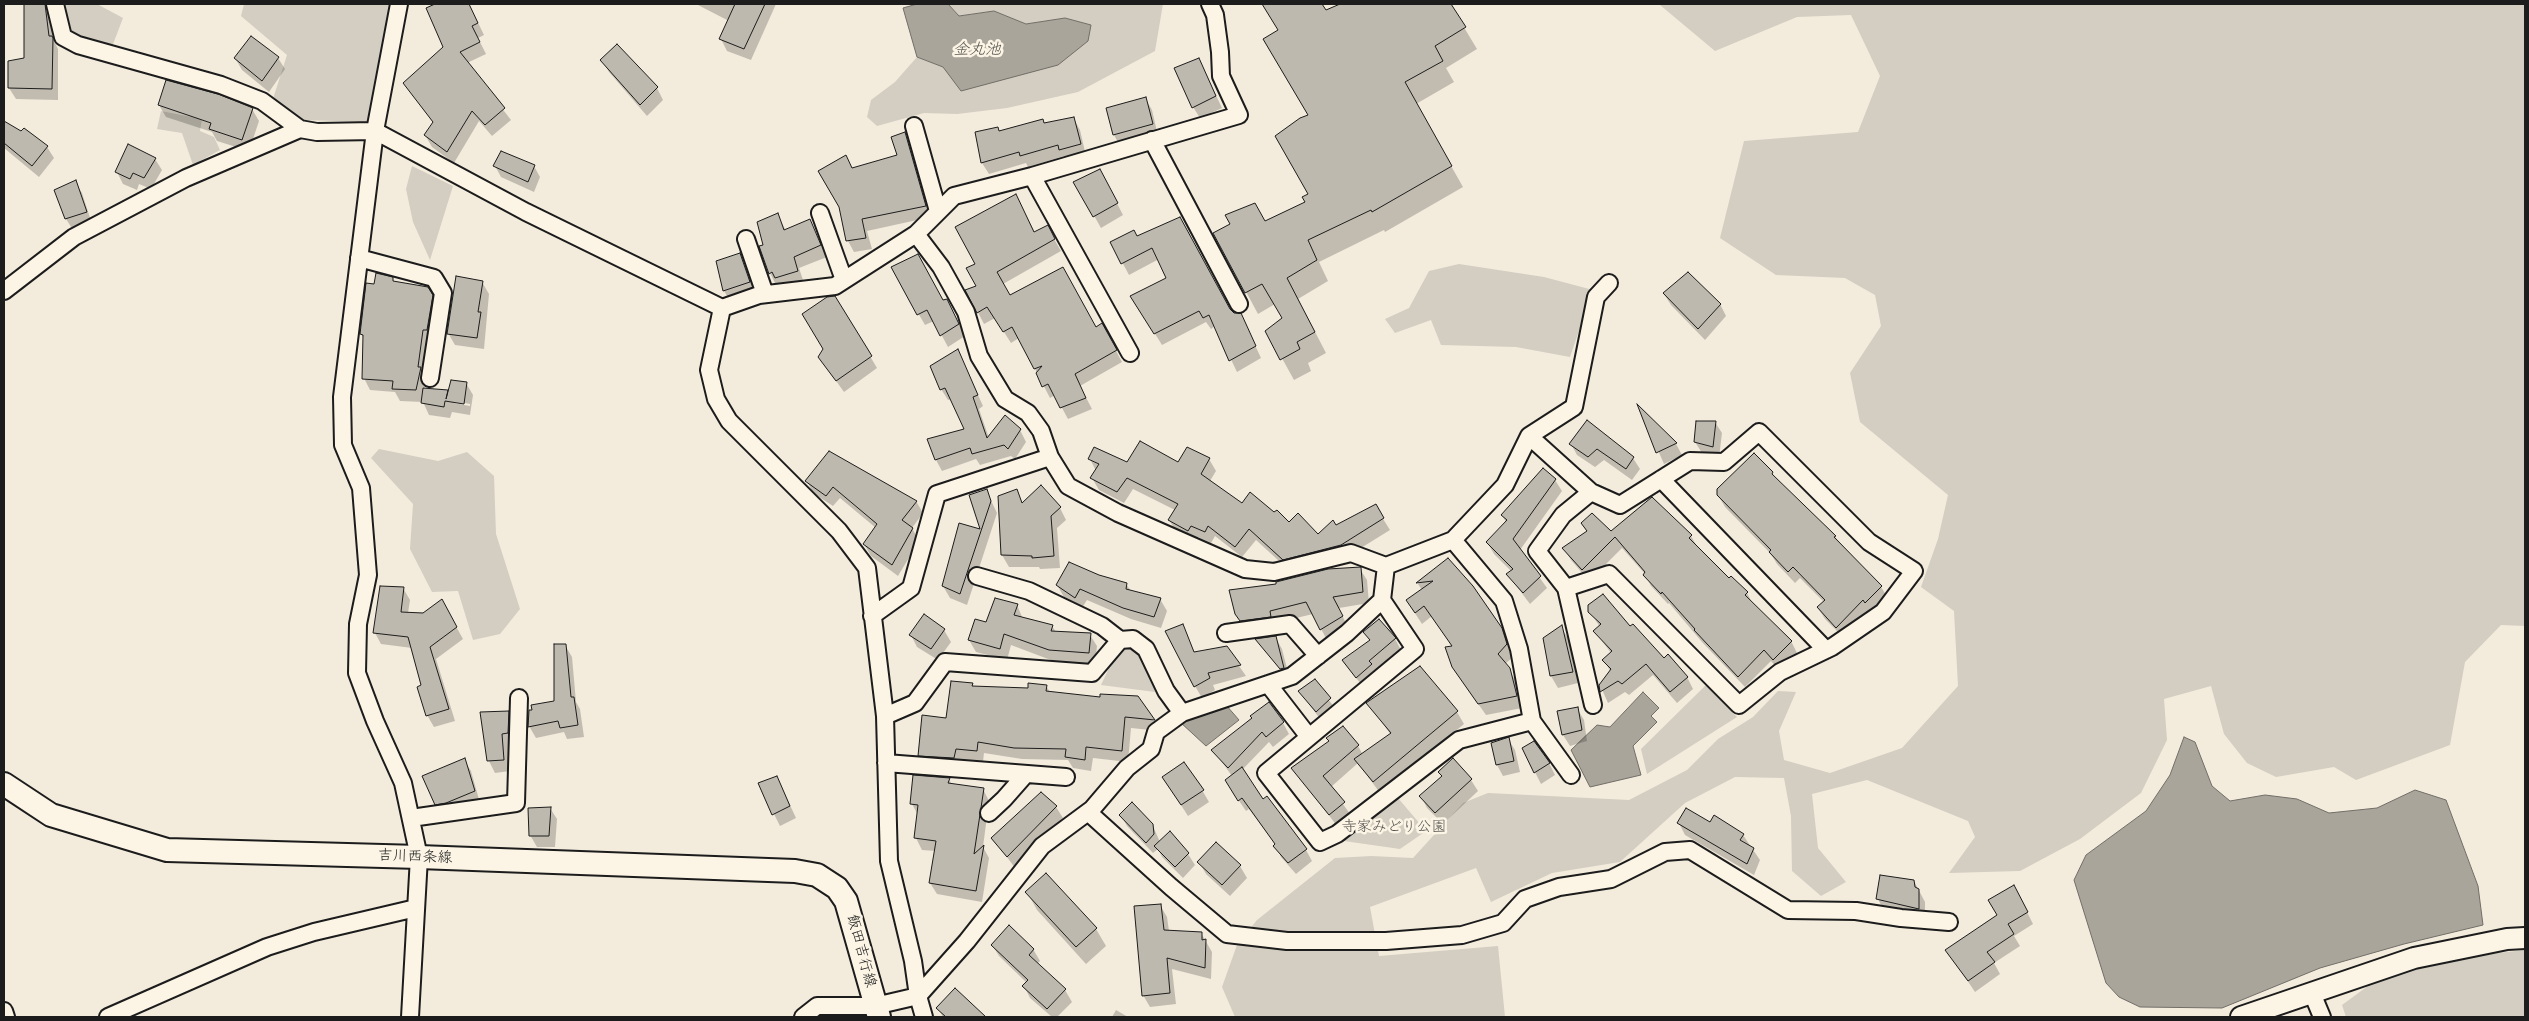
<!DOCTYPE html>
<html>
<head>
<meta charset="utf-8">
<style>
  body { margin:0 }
  #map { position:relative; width:2529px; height:1021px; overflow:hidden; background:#f3ecdd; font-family:Sriracha,sans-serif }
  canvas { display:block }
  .frame { position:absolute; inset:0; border:5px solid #1c1c1c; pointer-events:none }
</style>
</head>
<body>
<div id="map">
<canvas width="2529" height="1021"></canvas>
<div class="frame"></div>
</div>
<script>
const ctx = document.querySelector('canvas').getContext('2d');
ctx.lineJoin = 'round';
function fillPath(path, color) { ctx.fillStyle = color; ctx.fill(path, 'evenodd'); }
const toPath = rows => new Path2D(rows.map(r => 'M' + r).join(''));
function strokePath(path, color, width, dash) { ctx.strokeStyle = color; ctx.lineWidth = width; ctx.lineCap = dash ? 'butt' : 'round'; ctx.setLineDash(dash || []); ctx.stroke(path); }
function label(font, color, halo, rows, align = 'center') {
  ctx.font = font + ' Sriracha,"Klee One",sans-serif'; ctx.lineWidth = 5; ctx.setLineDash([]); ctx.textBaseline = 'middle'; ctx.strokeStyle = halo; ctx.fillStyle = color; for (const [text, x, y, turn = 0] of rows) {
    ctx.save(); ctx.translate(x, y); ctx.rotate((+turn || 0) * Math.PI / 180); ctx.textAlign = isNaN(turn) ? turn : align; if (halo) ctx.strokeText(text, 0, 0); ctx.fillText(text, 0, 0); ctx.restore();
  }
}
const green = toPath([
  [64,4,97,4,123,18,110,52,65,33],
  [244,4,394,4,369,122,301,120,272,102,287,55,241,16],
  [948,4,1163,4,1155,51,1078,92,1007,108,957,114,924,113,877,126,867,117,871,100,895,82,917,57,943,67,1091,25,1065,18,1026,24,994,11,959,16],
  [1655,4,2525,4,2525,626,2501,625,2465,662,2450,745,2356,780,2334,767,2276,777,2247,763,2224,734,2211,686,2164,699,2167,740,2141,793,2080,839,2020,871,1949,873,1975,837,1968,821,1867,780,1812,794,1818,848,1846,882,1821,896,1792,871,1791,816,1784,778,1735,777,1685,803,1620,862,1552,873,1491,902,1476,868,1370,907,1379,956,1498,946,1505,1017,1235,1017,1222,987,1237,945,1257,920,1335,858,1371,856,1413,858,1463,803,1488,793,1629,800,1687,770,1718,739,1753,717,1778,691,1796,692,1779,731,1784,760,1830,773,1902,748,1958,686,1954,611,1921,587,1938,539,1948,495,1860,422,1850,373,1881,326,1875,295,1845,278,1776,275,1720,238,1744,141,1858,132,1880,76,1851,15,1797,17,1715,51,1660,5],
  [161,111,202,119,200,131,214,137,220,150,193,165,182,133,157,129],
  [412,166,453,186,430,260,413,222,406,189],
  [1459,264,1544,277,1593,290,1570,357,1516,347,1441,345,1431,320,1395,333,1385,319,1409,308,1429,271],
  [379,449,438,461,467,452,494,476,496,534,520,609,500,634,473,640,458,591,432,592,410,549,413,504,371,458],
  [1132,647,1142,659,1153,680,1155,692,1101,685,1118,649],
  [1706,685,1737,717,1647,774,1641,749],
  [1398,798,1426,831,1400,849,1337,840],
  [2525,950,2525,1017,2346,1017,2342,1005,2398,964]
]);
const water = toPath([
  [917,4,948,4,959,16,994,11,1026,24,1065,18,1091,25,1088,41,1058,65,961,91,943,67,917,57,903,8,917,4],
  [1643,692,1659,708,1651,716,1657,722,1633,746,1641,775,1590,787,1571,750,1597,725,1610,727,1643,692],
  [1226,705,1239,720,1206,746,1180,722,1226,705],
  [2184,737,2195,742,2212,786,2230,801,2265,795,2297,799,2329,813,2377,808,2415,790,2446,800,2478,886,2483,925,2404,944,2320,968,2222,1008,2140,1007,2119,997,2106,983,2074,880,2086,855,2146,811,2170,775,2184,737]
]);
const shadow = toPath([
  [45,4,51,16,54,41,58,49,58,100,16,99,9,88,26,59],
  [438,4,469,4,484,35,478,38,486,54,467,63,511,120,492,136,479,121,454,163,432,147,425,135,434,124,404,83,445,47,428,9],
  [696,4,695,4,776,4,751,60,727,51,721,39,729,21],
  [1264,4,1321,4,1326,12,1342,4,1450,4,1477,49,1446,68,1454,82,1416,104,1463,187,1385,232,1384,230,1319,262,1328,281,1298,299,1326,353,1308,363,1311,371,1294,380,1267,331,1284,319,1275,304,1258,314,1215,234,1265,223,1306,203,1310,195,1309,115,1279,31],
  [235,58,278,58,285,69,269,92,242,70],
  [602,60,657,88,663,100,647,116,609,72],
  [1199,60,1222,108,1200,118,1193,107],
  [1145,98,1152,110,1158,136,1120,146,1114,135],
  [159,105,252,109,259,121,249,151,217,141,212,132,166,117],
  [1074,119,1080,130,1086,156,1066,161,1064,156,1028,167,1026,163,989,174,982,163,976,133,1000,133],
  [4,122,19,132,24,129,47,147,54,158,39,177,4,148],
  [905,133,911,144,931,217,867,231,872,249,854,252,848,241,841,208,852,169,898,156],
  [155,159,162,170,151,189,139,184,137,190,123,184,117,172],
  [495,166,534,166,540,177,534,192,501,177],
  [75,182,82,193,92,224,73,230,66,219],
  [1075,182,1106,182,1123,215,1101,228],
  [1022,207,1035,233,1047,227,1061,251,1003,284,1010,297,1095,328,1102,325,1122,362,1080,386,1092,409,1068,419,1055,395,1050,398,1019,338,1011,343,995,318,984,324,967,291,978,286,977,264],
  [778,215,786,231,810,221,827,257,799,268,804,283,783,289,779,283,776,285,770,273],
  [1179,219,1230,310,1234,314,1241,315,1261,358,1237,372,1215,326,1211,329,1206,322,1162,345,1139,308,1168,278,1159,259,1129,275,1112,243,1137,238],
  [740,254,756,294,731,302,724,291,717,262],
  [892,268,943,302,947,300,965,336,948,347,934,321,925,325],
  [392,278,395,283,427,288,438,308,424,390,447,391,449,393,466,383,473,395,470,415,452,412,450,418,429,415,423,402,400,401,395,392,370,390,364,378,364,339,361,334,375,285],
  [454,401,470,404,470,406,454,403],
  [482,282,489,294,484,349,455,345,448,333],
  [1664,294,1720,304,1726,316,1705,340,1671,305],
  [835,297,877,368,844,392,819,357,825,349],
  [958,351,983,406,979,409,989,438,1020,430,1026,442,1015,459,1011,456,980,465,976,459,942,471,936,460,966,429,952,399,948,400,941,389],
  [1640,409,1676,444,1682,455,1664,464],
  [1588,422,1633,458,1640,469,1632,480,1604,460,1595,467,1577,455,1571,444],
  [1715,422,1722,433,1719,458,1702,453,1695,442],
  [1090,459,1128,463,1179,463,1209,459,1216,471,1210,481,1242,504,1318,536,1375,506,1390,530,1348,556,1290,571,1256,540,1242,557,1215,536,1211,543,1198,537,1195,542,1176,531,1169,520,1175,510,1133,489,1124,503,1099,490,1092,478,1096,471],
  [1772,473,1777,481,1835,537,1881,587,1888,598,1872,614,1870,611,1844,638,1825,619,1818,608,1824,602,1800,578,1795,583,1777,564,1771,554,1725,507,1718,495],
  [1555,480,1562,491,1520,550,1547,588,1530,604,1508,575,1512,572,1494,554,1487,542,1506,522,1502,515],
  [807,481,916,501,923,513,912,528,919,541,898,576,871,556,864,544,876,528,840,498,833,506,813,493],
  [986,490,997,513,967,605,950,598,943,586,960,524,982,531,970,495],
  [1016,491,1023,503,1060,508,1066,520,1057,528,1060,568,1040,569,1039,567,1009,567,1002,555],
  [1652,499,1691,536,1698,548,1729,579,1747,593,1753,604,1791,641,1797,653,1780,671,1771,661,1745,687,1702,642,1669,603,1668,604,1651,586,1645,574,1622,548,1589,581,1571,560,1564,549,1587,532,1582,523,1611,533],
  [1448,560,1508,641,1513,657,1505,664,1516,681,1522,708,1486,715,1460,678,1453,647,1432,616,1422,624,1407,601,1422,590,1418,584],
  [1360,569,1367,580,1369,603,1339,608,1348,628,1327,640,1313,614,1275,623,1243,626,1236,614,1278,585],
  [1099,576,1126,584,1131,591,1160,599,1167,611,1161,628,1131,619,1087,600,1082,608,1064,597,1057,585],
  [403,588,410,600,408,613,448,612,463,639,436,659,455,721,434,727,427,715,423,686,412,648,381,644,375,633],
  [1017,605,1023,619,1052,626,1056,632,1090,635,1097,646,1095,665,1056,662,1011,645,1007,660,976,652,969,640,975,620,987,623],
  [1590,612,1630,628,1664,660,1687,677,1693,689,1677,703,1653,675,1629,695,1625,692,1608,703,1600,685,1610,671,1604,660,1611,653,1595,632,1600,627],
  [924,616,944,630,951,642,938,660,917,647,911,635],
  [1182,625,1195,653,1226,647,1246,676,1213,685,1215,690,1202,698,1195,686],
  [1561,627,1568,638,1578,683,1558,688,1551,676,1544,639],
  [1365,632,1395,639,1401,650,1364,688,1343,661,1370,642],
  [1275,637,1282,649,1290,680,1288,680,1257,640],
  [565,645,572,657,576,702,580,709,584,737,567,739,564,732,536,738,529,726,555,702],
  [1419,668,1457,712,1464,724,1380,793,1358,763,1331,787,1350,814,1337,826,1293,768,1358,746,1363,755,1391,735,1368,703],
  [1315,681,1337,711,1323,723,1300,692],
  [972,684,974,687,1029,689,1046,686,1050,692,1101,698,1137,697,1160,731,1131,728,1128,762,1093,758,1091,771,1073,768,1068,760,1022,759,984,753,983,762,962,761,960,769,926,767,920,755],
  [1577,708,1584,720,1587,741,1570,746,1563,735],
  [508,712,515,724,514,745,508,745,510,771,495,773,489,761,482,714],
  [1283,723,1289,734,1273,747,1269,742,1242,770,1262,801,1306,850,1312,861,1296,874,1281,857,1276,845,1249,809,1246,811,1233,792,1232,776,1213,750],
  [1508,739,1515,750,1520,772,1503,776,1497,765],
  [464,760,471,771,480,803,442,816,436,804],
  [1549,763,1555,775,1541,784,1535,772],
  [1440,772,1471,780,1478,791,1443,824,1427,808,1421,796,1443,777],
  [777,777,796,818,780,826,759,784],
  [1163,777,1202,790,1209,802,1188,816],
  [949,779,952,785,983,789,989,801,983,847,989,858,982,902,937,894,930,883,936,851,922,850,916,838,918,815,912,804],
  [1041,794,1056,807,1063,818,1015,868,993,838],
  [550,808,557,819,555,847,537,847,530,835],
  [1121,815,1152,824,1160,842,1188,854,1195,865,1183,878,1162,857,1158,849,1153,853,1127,826],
  [1679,823,1710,824,1743,835,1760,860,1754,875,1685,835],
  [1216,844,1240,866,1247,878,1230,896,1206,874,1199,862],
  [1914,881,1925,902,1925,920,1884,911,1878,899],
  [1027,892,1096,929,1106,946,1086,964,1037,910],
  [2020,898,2033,924,2014,936,2020,946,1994,963,2000,974,1975,992,1947,950,1999,915],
  [1160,905,1167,917,1169,931,1201,933,1212,952,1211,979,1172,969,1176,1004,1150,1007,1143,995],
  [992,945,1033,949,1040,961,1037,964,1065,990,1072,1002,1057,1017,1052,1017,1030,998,1024,986,1027,983,999,956],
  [938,1008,979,1012,982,1017,943,1017],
  [1116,1010,1128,1017,1112,1017]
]);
const building = toPath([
  [24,4,45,4,49,36,52,36,53,38,52,89,8,88,8,61,24,58,24,4],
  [435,4,469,4,478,23,472,26,480,42,460,52,505,108,485,125,472,111,447,152,424,135,433,122,403,83,443,47,426,8,435,4],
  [735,4,765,4,744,49,719,39,735,4],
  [1262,4,1322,4,1326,10,1340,4,1451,4,1466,27,1435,46,1443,61,1405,82,1452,166,1372,212,1371,210,1308,240,1317,260,1287,278,1315,332,1297,342,1300,349,1280,360,1265,331,1282,318,1262,284,1245,293,1213,233,1230,224,1225,215,1255,203,1265,221,1305,202,1302,197,1308,194,1275,136,1300,118,1308,115,1263,39,1278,30,1262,4],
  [251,36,279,57,262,81,234,58,251,36],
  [617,44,658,87,640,105,600,60,617,44],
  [1199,58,1216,96,1192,108,1174,68,1199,58],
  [166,80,218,94,253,108,242,140,209,129,211,123,158,105,166,80],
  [1146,97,1153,124,1113,135,1106,108,1146,97],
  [1074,117,1081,144,1059,150,1058,145,1020,156,1019,152,981,163,975,132,998,127,999,131,1043,119,1044,123,1074,117],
  [4,121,21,131,24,128,48,146,32,166,4,143,4,121],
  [905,132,926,206,862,219,866,238,846,241,839,207,818,171,846,155,852,168,897,155,891,137,905,132],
  [128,144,156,158,144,178,133,173,130,179,115,172,128,144],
  [501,151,535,165,528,182,493,166,501,151],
  [1100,169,1118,203,1093,217,1073,182,1100,169],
  [76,180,87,212,65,219,54,190,76,180],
  [1016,194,1034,232,1048,225,1055,239,997,272,1010,295,1063,267,1096,327,1102,323,1117,350,1075,374,1086,398,1060,408,1048,384,1042,387,1036,373,1042,366,1034,369,1012,327,1003,332,987,307,977,313,965,290,976,286,966,268,975,264,955,227,1016,194],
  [778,213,784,230,810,219,821,245,794,257,798,271,775,278,772,272,769,274,759,246,763,245,757,222,778,213],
  [1180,217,1230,309,1234,313,1241,313,1256,346,1229,361,1209,315,1203,318,1199,311,1154,334,1130,296,1166,278,1152,248,1121,264,1110,242,1134,230,1137,236,1180,217],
  [740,253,750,282,723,291,716,261,740,253],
  [918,254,943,300,947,299,959,324,940,336,927,310,917,315,891,267,918,254],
  [1688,272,1721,304,1698,329,1663,293,1688,272],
  [376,273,393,277,393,281,428,287,433,295,427,330,423,330,418,367,421,367,416,390,392,389,393,381,362,379,363,335,360,334,366,283,374,284,376,273],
  [456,276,483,281,478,312,481,312,477,338,447,334,456,276],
  [835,296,872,356,836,381,818,357,823,349,802,314,827,297,835,296],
  [958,349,978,395,973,397,987,438,1005,415,1021,429,1008,449,1004,445,972,454,970,448,935,460,927,439,964,429,945,388,940,390,930,366,958,349],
  [451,380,467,382,464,404,445,401,444,407,421,403,423,388,448,390,446,399,451,380],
  [1637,404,1677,443,1656,453,1637,404],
  [1587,420,1634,457,1626,469,1597,449,1588,457,1569,444,1587,420],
  [1696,421,1716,421,1713,447,1694,442,1696,421],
  [1140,441,1178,462,1187,447,1210,458,1201,474,1242,503,1250,492,1274,512,1277,510,1289,522,1298,513,1318,534,1333,520,1336,525,1376,504,1384,518,1341,545,1283,560,1249,529,1235,547,1208,526,1205,532,1191,526,1188,531,1168,520,1178,504,1127,478,1117,492,1090,478,1099,464,1088,459,1094,447,1127,462,1140,441],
  [829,451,917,501,902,520,913,528,892,565,863,544,877,524,833,487,826,496,805,481,829,451],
  [1754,453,1773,472,1772,474,1836,536,1834,537,1882,586,1865,603,1863,600,1836,628,1817,607,1825,600,1793,567,1788,572,1769,552,1771,550,1717,495,1717,489,1754,453],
  [1543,468,1556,479,1513,539,1541,576,1523,593,1506,574,1513,569,1486,542,1507,520,1501,515,1543,468],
  [1041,485,1061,507,1051,516,1054,556,1032,558,1032,556,1001,555,998,496,1017,489,1022,503,1041,485],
  [987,489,991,501,960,594,942,586,959,523,980,529,969,495,987,489],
  [1652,497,1692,535,1689,538,1729,578,1731,576,1748,592,1745,595,1792,641,1773,660,1764,650,1738,677,1694,630,1695,629,1662,592,1661,594,1643,575,1645,572,1615,537,1582,570,1562,548,1587,531,1581,523,1592,513,1611,531,1652,497],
  [1448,558,1473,586,1502,628,1507,644,1498,654,1510,668,1517,696,1478,704,1452,667,1445,647,1452,646,1424,606,1415,613,1406,600,1433,581,1416,583,1448,558],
  [1069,562,1099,575,1127,583,1126,589,1161,598,1154,617,1123,608,1080,589,1075,598,1056,585,1069,562],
  [1361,567,1363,592,1333,597,1343,616,1320,630,1306,602,1270,611,1271,617,1240,621,1235,614,1229,590,1276,584,1276,582,1328,569,1361,567],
  [380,586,404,587,401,612,423,613,442,599,457,627,430,647,449,709,426,716,417,687,421,685,408,637,373,633,380,586],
  [1603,594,1630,626,1633,624,1664,658,1668,654,1688,677,1670,692,1646,664,1622,684,1618,681,1600,692,1599,685,1611,669,1602,660,1612,651,1593,631,1601,624,1588,612,1588,605,1603,594],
  [995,598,1018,604,1014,615,1053,625,1051,631,1091,633,1089,653,1049,650,1004,634,1000,649,968,640,975,619,986,622,995,598],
  [924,614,945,629,931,649,909,635,924,614],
  [1379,619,1396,638,1369,661,1372,664,1356,678,1342,660,1370,640,1363,632,1379,619],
  [1183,624,1194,652,1227,646,1241,665,1208,673,1210,678,1194,687,1165,631,1183,624],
  [1562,625,1573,672,1550,676,1543,638,1562,625],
  [1276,636,1284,668,1280,669,1255,639,1276,636],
  [554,644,566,644,571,697,574,697,578,725,560,728,558,721,528,727,529,710,532,710,531,705,554,701,554,644],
  [1420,666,1458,711,1373,782,1354,759,1391,733,1366,703,1420,666],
  [1315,679,1331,698,1316,712,1298,691,1315,679],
  [951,681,973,683,972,686,1028,688,1028,683,1047,685,1046,691,1100,697,1100,694,1138,696,1155,720,1125,717,1122,751,1086,747,1085,760,1065,757,1066,749,1014,748,978,742,977,751,956,749,954,758,918,756,922,715,946,718,951,681],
  [1269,702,1284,722,1266,737,1262,732,1228,768,1211,750,1252,718,1250,716,1269,702],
  [1578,707,1582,730,1562,735,1557,711,1578,707],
  [509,711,508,733,502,734,504,760,487,761,480,712,509,711],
  [1343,726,1359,745,1323,776,1345,802,1329,815,1291,768,1329,741,1326,738,1343,726],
  [1509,737,1514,761,1496,765,1491,743,1509,737],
  [1534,741,1550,763,1534,773,1522,748,1534,741],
  [465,758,475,791,446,803,435,805,422,776,465,758],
  [1453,758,1472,779,1435,813,1419,796,1442,776,1438,772,1453,758],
  [1184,762,1204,790,1181,805,1162,777,1184,762],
  [1242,767,1263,799,1267,796,1307,849,1288,863,1273,846,1275,844,1242,798,1238,801,1225,780,1242,767],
  [913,775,950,778,948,783,984,788,974,854,984,845,976,891,929,883,936,841,914,838,918,805,910,804,913,775],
  [777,776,790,806,772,815,758,783,777,776],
  [1041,792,1057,806,1007,857,991,838,1041,792],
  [1132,802,1153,824,1154,834,1146,843,1119,815,1132,802],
  [551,807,549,836,529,836,528,808,551,807],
  [1686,808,1710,822,1714,815,1744,834,1740,840,1754,848,1747,864,1677,823,1686,808],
  [1170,831,1189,853,1175,867,1154,846,1170,831],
  [1216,842,1241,865,1222,885,1197,862,1216,842],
  [1046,873,1097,928,1076,947,1025,892,1046,873],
  [1880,875,1914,880,1915,887,1919,889,1919,909,1876,899,1880,875],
  [2014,885,2028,912,2008,924,2014,934,1987,952,1995,962,1968,981,1945,950,1997,915,1988,900,2014,885],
  [1161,904,1164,930,1202,932,1202,940,1206,939,1205,968,1167,958,1170,993,1142,996,1134,906,1161,904],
  [1009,925,1034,949,1029,955,1066,989,1047,1009,1022,986,1028,980,991,945,1009,925],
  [955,988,986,1017,946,1017,936,1008,955,988]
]);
const minor = toPath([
  [55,4,63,37,78,45,221,85,262,101,300,129],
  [399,4,375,131,342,397,343,445,361,488,368,575,358,624,357,673,375,721,403,783,419,857,410,1017],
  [914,126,938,211],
  [1152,140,1239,304],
  [1032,176,1130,353],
  [820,213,844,280],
  [916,234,941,267,966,312,979,356,1005,399,1028,413,1041,431,1050,457,1068,486,1118,513,1245,569,1274,572,1351,553,1386,566,1453,540,1505,485,1529,436,1574,407,1596,297,1609,283],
  [746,239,765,294],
  [359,258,434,278,443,293,430,378],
  [4,291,74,237,186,178,300,129,317,132,375,131,526,212,722,308,759,295,835,286,916,234,954,196,1032,176,1239,115,1221,76,1220,52,1215,15,1210,4],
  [722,308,709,370,716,399,729,421,839,531,867,568,885,716,889,861,913,961,918,996,924,1017],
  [1529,436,1591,492,1620,505,1690,461,1724,462,1759,432,1869,542,1914,571,1883,612,1832,647,1780,672,1739,705,1609,574,1566,588],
  [1661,479,1826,650],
  [1591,492,1563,515,1537,551,1566,588,1593,705],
  [977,576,1029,591,1102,626,1120,640],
  [1382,600,1415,649,1266,773,1320,842,1337,834,1459,740,1532,721,1519,649,1504,601,1453,540],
  [872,616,911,588,937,494,1050,457],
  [1226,633,1290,624,1318,656],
  [1268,684,1309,737],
  [885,716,915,703,945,662,1092,673,1120,640,1133,639,1146,649,1166,691,1182,713],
  [1532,721,1571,775],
  [886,763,1066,777],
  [1088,812,1171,887,1227,934,1287,941,1386,941,1462,935,1503,923,1525,899,1559,887,1611,879,1665,852,1690,850,1788,910,1856,911,1901,918,1949,922],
  [989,813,1004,799,1026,774],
  [411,818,516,803,519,698],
  [2312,993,2322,1017],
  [4,1011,6,1017],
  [108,1017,267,947,314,932,416,908],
  [803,1017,817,1006,875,1006,918,996,967,941,1042,846,1092,809,1127,768,1151,749,1156,732,1182,713,1292,676,1347,633,1382,600,1386,566]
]);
const tertiary = toPath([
  [2241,1017,2414,958,2507,939,2525,938]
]);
const secondary = toPath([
  [4,784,51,815,167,850,419,857,795,871,817,875,837,888,846,901,879,1017]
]);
const parkNames = [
  ["寺家みどり公園",1394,827]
];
const streetNames = [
  ["吉川西条線",415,857,2],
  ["飯田吉行線",861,951,75]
];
const waterNames = [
  ["金丸池",977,50]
];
fillPath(green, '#d3cec1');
fillPath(water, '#aaa59b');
strokePath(water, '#716e68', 1);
fillPath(shadow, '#0003');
fillPath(building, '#beb9ae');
strokePath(building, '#1c1c1c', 1);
strokePath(minor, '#1c1c1c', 20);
strokePath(tertiary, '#1c1c1c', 24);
strokePath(secondary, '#1c1c1c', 26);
strokePath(minor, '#fcf5e5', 16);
strokePath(tertiary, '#fcf5e5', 20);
strokePath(secondary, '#fcf5e5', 22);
label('15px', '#53514e', '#fcf5e5', parkNames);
label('15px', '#1c1c1c', '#fcf5e5', streetNames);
label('italic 16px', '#55534f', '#fcf5e5', waterNames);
</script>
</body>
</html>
